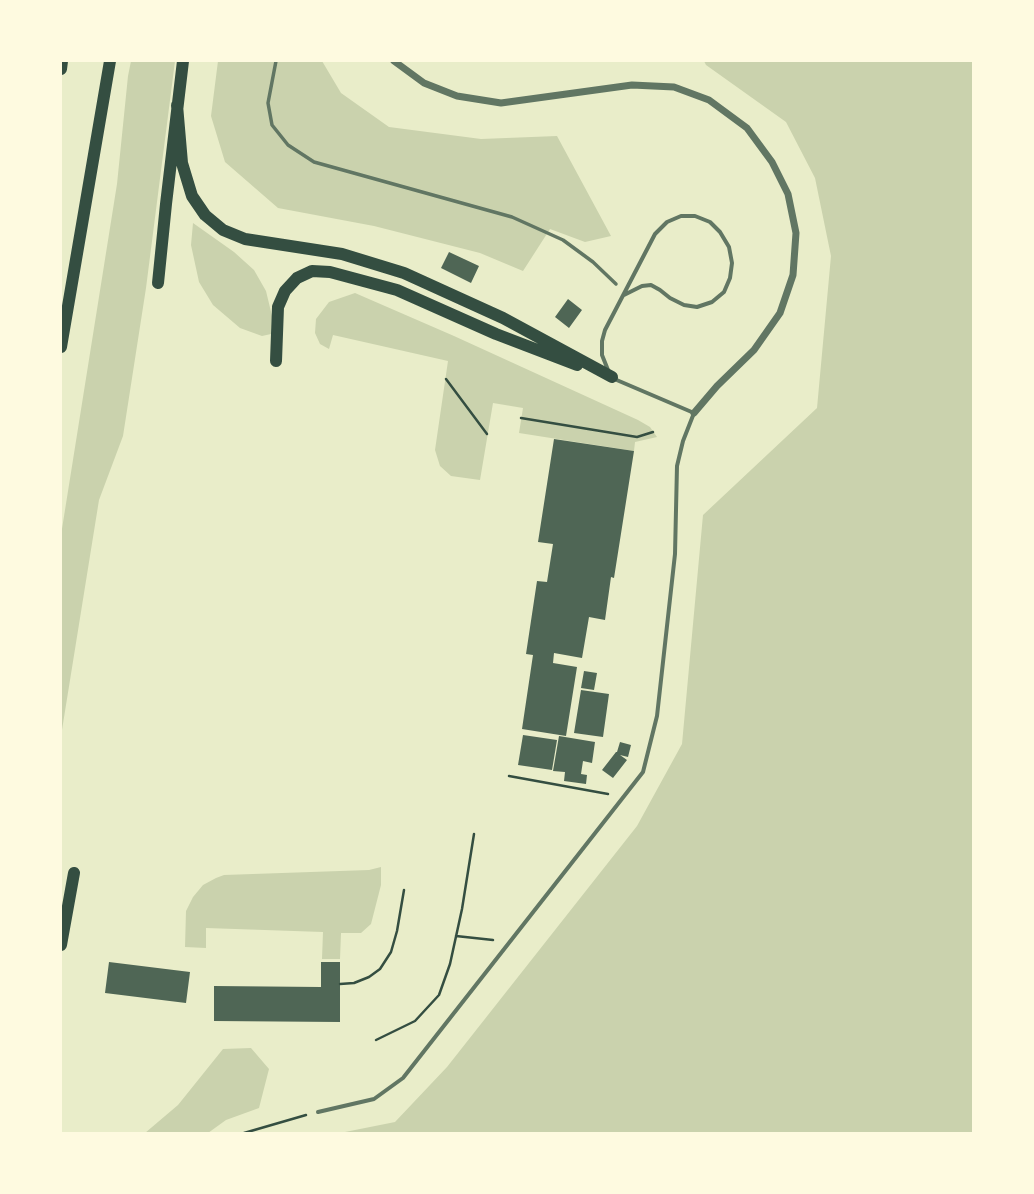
<!DOCTYPE html>
<html>
<head>
<meta charset="utf-8">
<style>
  body { margin:0 }
  #map { position:relative; width:1034px; height:1194px; overflow:hidden; background:#e9edc9; font-family:Helvetica,sans-serif }
  canvas { display:block }
  .frame { position:absolute; inset:0; border:62px solid #fefae0; pointer-events:none }
</style>
</head>
<body>
<div id="map">
<canvas width="1034" height="1194"></canvas>
<div class="frame"></div>
</div>
<script>
const ctx = document.querySelector('canvas').getContext('2d');
ctx.lineJoin = 'round';
function fillPath(path, color) { ctx.fillStyle = color; ctx.fill(path, 'evenodd'); }
const toPath = rows => new Path2D(rows.map(r => 'M' + r).join(''));
function strokePath(path, color, width, dash) { ctx.strokeStyle = color; ctx.lineWidth = width; ctx.lineCap = dash ? 'butt' : 'round'; ctx.setLineDash(dash || []); ctx.stroke(path); }
const green = toPath([
  [131,61,175,61,146,288,123,436,99,500,61,736,61,535,117,184,128,76],
  [218,61,322,61,341,93,389,127,481,139,557,136,611,236,585,242,550,229,523,271,480,253,374,226,278,208,225,162,211,116],
  [704,61,973,61,973,1133,340,1133,395,1122,447,1067,637,826,682,744,703,515,817,408,831,256,815,178,786,122,706,65],
  [193,223,234,252,254,270,266,291,272,316,271,334,262,336,240,328,213,305,199,282,191,245],
  [355,293,454,336,638,420,650,427,657,437,635,442,634,451,519,433,523,408,493,403,480,480,451,476,440,466,435,450,448,361,333,335,329,349,320,344,315,333,316,319,329,302],
  [381,867,381,885,371,924,361,933,341,933,340,959,322,959,323,932,206,928,206,948,185,947,186,911,193,897,203,885,216,878,224,875,369,870],
  [251,1048,269,1069,259,1108,226,1120,208,1133,145,1133,178,1105,223,1049]
]);
const building = toPath([
  [449,252,479,266,471,283,441,268],
  [568,299,582,310,569,328,555,317],
  [554,439,634,451,614,578,611,577,605,620,589,617,582,658,554,653,553,663,577,667,566,736,522,729,533,655,526,654,537,581,547,582,553,544,538,542],
  [584,671,597,673,594,690,581,688],
  [581,690,609,694,603,737,574,733],
  [523,735,557,740,552,770,518,765],
  [559,736,595,742,592,763,583,761,581,774,587,775,586,784,564,781,565,772,553,771],
  [620,742,631,745,628,757,620,755,627,760,613,778,602,770,616,752,617,752],
  [109,962,190,972,186,1003,105,993],
  [321,962,340,962,340,1022,214,1021,214,986,321,987]
]);
const path = toPath([
  [446,379,487,434],
  [521,418,637,437,653,432],
  [509,776,608,794],
  [456,936,493,940],
  [340,984,354,983,369,977,380,969,391,952,397,931,404,890],
  [376,1040,415,1021,439,995,450,964,462,909,474,834],
  [244,1133,306,1115]
]);
const pedestrian = toPath([
  [276,61,268,103,272,125,288,145,314,162,512,217,563,240,593,262,616,284]
]);
const minor = toPath([
  [608,370,602,355,602,341,605,330,655,234,667,222,681,216,695,216,710,222,720,232,729,247,732,263,730,278,724,292,712,302,697,307,684,305,670,298,660,290,651,285,642,286,624,295],
  [318,1112,374,1099,403,1078,643,772,657,716,675,554,677,466,683,441,694,413,612,378]
]);
const tertiary = toPath([
  [394,61,424,83,457,96,501,103,632,85,674,87,709,100,747,128,772,162,788,194,796,233,793,275,780,313,754,350,717,386,694,413]
]);
const motorway = toPath([
  [61,69,62,61],
  [177,105,182,163,192,196,205,215,223,230,245,239,342,254,404,273,503,318,612,377],
  [158,283,166,204,183,61],
  [61,347,110,61],
  [276,361,278,307,285,291,297,278,312,271,330,272,397,290,496,334,577,365],
  [61,945,74,873]
]);
fillPath(green, '#cad2ad');
fillPath(building, '#4f6655');
strokePath(path, '#344e41', 2.5);
strokePath(pedestrian, '#617663', 3.5);
strokePath(minor, '#617663', 4);
strokePath(tertiary, '#617663', 7);
strokePath(motorway, '#344e41', 12);
</script>
</body>
</html>
